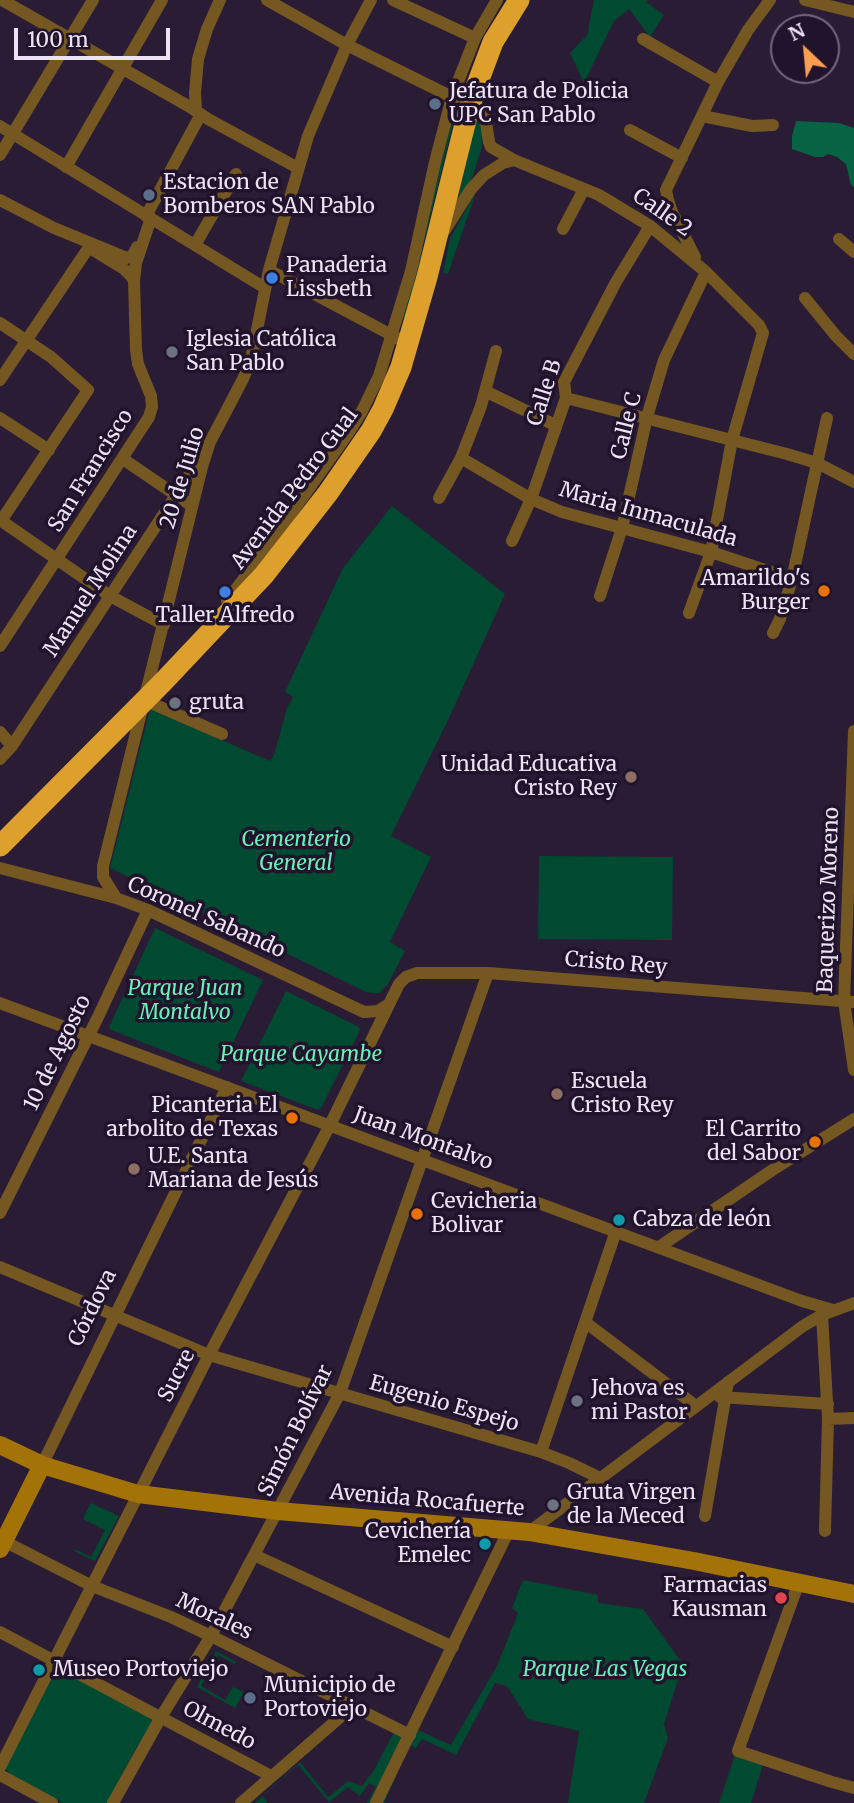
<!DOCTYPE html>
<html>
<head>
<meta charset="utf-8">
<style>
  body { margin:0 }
  #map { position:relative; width:854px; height:1803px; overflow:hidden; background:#2a1c35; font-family:Merriweather,serif }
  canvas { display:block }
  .north { position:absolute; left:770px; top:14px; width:70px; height:70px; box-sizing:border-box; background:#20132b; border:2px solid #72677c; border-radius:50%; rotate:334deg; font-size:19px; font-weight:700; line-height:28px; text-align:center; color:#ece4f5 }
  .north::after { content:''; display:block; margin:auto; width:24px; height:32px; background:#fb9e50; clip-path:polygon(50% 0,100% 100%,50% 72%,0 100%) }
  .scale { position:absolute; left:14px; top:28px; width:156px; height:32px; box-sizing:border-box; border:4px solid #ece4f5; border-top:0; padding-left:9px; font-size:21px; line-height:24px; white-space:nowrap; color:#ece4f5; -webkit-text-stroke:5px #20132b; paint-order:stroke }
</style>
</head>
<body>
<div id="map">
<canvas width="854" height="1803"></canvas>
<div class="north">N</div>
<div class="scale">100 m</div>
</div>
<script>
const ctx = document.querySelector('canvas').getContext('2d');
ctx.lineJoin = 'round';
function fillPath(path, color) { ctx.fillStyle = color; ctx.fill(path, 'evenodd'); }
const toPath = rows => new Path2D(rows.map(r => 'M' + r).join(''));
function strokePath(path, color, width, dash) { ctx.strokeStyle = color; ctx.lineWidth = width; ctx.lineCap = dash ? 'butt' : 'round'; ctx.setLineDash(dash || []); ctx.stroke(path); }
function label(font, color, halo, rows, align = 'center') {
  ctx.font = font + ' Merriweather,serif'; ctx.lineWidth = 7; ctx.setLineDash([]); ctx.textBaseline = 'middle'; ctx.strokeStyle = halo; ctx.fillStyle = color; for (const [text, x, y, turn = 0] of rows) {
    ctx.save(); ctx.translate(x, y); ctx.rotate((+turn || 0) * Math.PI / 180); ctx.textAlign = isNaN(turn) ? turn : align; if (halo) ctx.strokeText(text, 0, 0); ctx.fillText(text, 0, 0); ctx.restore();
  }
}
const green = toPath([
  [594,0,648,0,646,2,664,15,650,37,629,9,614,21,584,83,570,53,587,35],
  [478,110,483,130,482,147,471,181,455,210],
  [452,114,455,115,406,318,403,318],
  [476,192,448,274,443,273,450,238],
  [392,506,505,594,449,718,391,836,431,857,390,942,405,951,388,984,379,993,373,993,366,992,110,868,150,709,270,761,274,755,287,708,293,697,285,692,343,568],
  [539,856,673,857,672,940,538,939],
  [155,928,263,980,219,1072,111,1030,109,1027],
  [286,991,359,1027,360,1030,321,1108,318,1110,241,1081],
  [91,1503,119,1516,95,1561,74,1551,75,1549,91,1557,105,1530,83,1519],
  [523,1580,598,1595,598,1603,643,1609,683,1664,664,1724,668,1738,644,1803,568,1803,579,1731,528,1719,507,1686,495,1683,456,1755,422,1739,416,1748,410,1745,384,1803,367,1803,376,1787,369,1783,360,1796,348,1787,329,1802,298,1765,263,1796,267,1803,256,1803,256,1802,300,1762,328,1797,348,1781,362,1786,374,1770,394,1732,418,1730,451,1745,497,1666,518,1613,512,1608],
  [216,1651,236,1662,235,1664,218,1655,201,1686,225,1700,233,1687,244,1692,235,1708,197,1687],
  [56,1672,66,1673,152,1719,153,1722,142,1744,138,1745,116,1785,117,1789,109,1803,63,1803,10,1775,6,1769,6,1765,53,1675],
  [735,1755,763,1765,751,1803,719,1803]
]);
const forest = toPath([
  [796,121,839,123,854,128,854,187,851,185,846,164,837,157,828,154,823,157,815,157,792,149,792,136]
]);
const street = toPath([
  [2,0,190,107,208,119,298,168],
  [267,0,347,45,452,97,484,110,489,142,491,147,514,160],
  [393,0,475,38],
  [805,0,854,12],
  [643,39,718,82],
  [196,110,195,93,198,59,207,29,220,0],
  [702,116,752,126,773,125],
  [0,126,265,288],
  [630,130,682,158],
  [0,155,93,0],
  [66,167,162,0],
  [0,200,54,228,127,258,133,255,137,247],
  [146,216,201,114],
  [563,229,584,189],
  [443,233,471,189,484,175,503,163,514,160,599,195,650,226,706,272,759,325,763,333,732,440,711,552,689,613],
  [839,239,854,252],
  [195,245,236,174],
  [93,250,124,269,131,276,134,281],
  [695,257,672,212,668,200,666,190,718,82,748,30,770,0],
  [269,270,399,339],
  [805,298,836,336,854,354],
  [0,323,51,357,88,390,1,521],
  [0,380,91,244],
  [485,391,555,425],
  [566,398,787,454,817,463,854,482],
  [0,418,49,450],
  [461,458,531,499,562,512,711,552,792,579],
  [123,459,192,506],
  [439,498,461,458,481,406,496,351],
  [0,520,110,596,164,625],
  [512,541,531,499,566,398,564,382,616,282,650,226],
  [600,596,622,528,647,417,664,360,706,272],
  [227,601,266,549,349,432,362,411,379,376,411,271,435,162,452,97,475,38,497,0],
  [773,633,780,619,792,579,827,418],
  [0,646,149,417,152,407,151,396,138,364,136,350,134,281,136,263,151,218],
  [144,700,222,734],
  [854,731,844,1001,854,1070],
  [0,732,12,746],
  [0,759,12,746,199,460],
  [0,868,116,898,148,910,364,1012,378,1011,389,1004],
  [116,898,103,877,103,866,202,467,210,442,243,379,251,360,269,270,308,136,347,45,371,0],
  [0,1003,802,1301,833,1310],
  [0,1213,98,1017,148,910],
  [659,1247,774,1169,854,1119],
  [0,1267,209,1355,541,1452,569,1463,600,1478],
  [822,1315,828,1419,825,1531],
  [585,1322,696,1406],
  [720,1397,828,1404],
  [828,1419,854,1418],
  [541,1452,616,1231],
  [42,1465,227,1087],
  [705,1516,728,1382],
  [529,1532,803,1326,822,1315,854,1303],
  [0,1539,92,1586,171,1617,211,1636,410,1735],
  [254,1555,453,1647],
  [799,1582,738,1751,832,1782,854,1788],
  [0,1632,271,1776],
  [0,1767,209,1355,330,1125,399,984,406,977,417,973,488,973,854,1002],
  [0,1775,52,1803],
  [113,1803,161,1717,211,1636,340,1393,488,973],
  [241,1803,353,1706],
  [376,1803,509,1530]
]);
const secondary = toPath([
  [0,1445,42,1465,138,1494,278,1511,529,1532,694,1561,854,1594],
  [0,1549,42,1465]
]);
const highway = toPath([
  [0,846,163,682,264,575,328,493,371,431,383,409,401,367,427,277,467,116,475,90,493,42,519,0]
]);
const markers = [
  [435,104,7,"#5c6f8a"],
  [149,195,7,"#5c6f8a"],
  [272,278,7,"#3f7fe0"],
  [172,352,7,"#6b7280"],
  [824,591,7,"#e8710a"],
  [225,592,7,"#3f7fe0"],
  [175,703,7,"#6b7280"],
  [631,777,7,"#8d6e63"],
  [557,1094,7,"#8d6e63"],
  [292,1118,7,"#e8710a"],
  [815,1142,7,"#e8710a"],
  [134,1169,7,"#8d6e63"],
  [417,1214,7,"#e8710a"],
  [619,1220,7,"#0f9aa8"],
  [577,1401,7,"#6b7280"],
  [553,1505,7,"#6b7280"],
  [485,1544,7,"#0f9aa8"],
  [781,1598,7,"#e0444e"],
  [39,1670,7,"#0f9aa8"],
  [250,1698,7,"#5c6f8a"]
];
const poiNames = [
  ["Jefatura de Policia",449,92],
  ["UPC San Pablo",449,116],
  ["Estacion de",163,183],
  ["Bomberos SAN Pablo",163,207],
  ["Panaderia",286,266],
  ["Lissbeth",286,290],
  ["Iglesia Católica",186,340],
  ["San Pablo",186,364],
  ["Amarildo's",810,579,"right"],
  ["Burger",810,603,"right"],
  ["Taller Alfredo",225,616,"center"],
  ["gruta",189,703],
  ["Unidad Educativa",617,765,"right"],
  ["Cristo Rey",617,789,"right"],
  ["Escuela",571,1082],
  ["Cristo Rey",571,1106],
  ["Picanteria El",278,1106,"right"],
  ["arbolito de Texas",278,1130,"right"],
  ["El Carrito",801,1130,"right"],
  ["del Sabor",801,1154,"right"],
  ["U.E. Santa",148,1157],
  ["Mariana de Jesús",148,1181],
  ["Cevicheria",431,1202],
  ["Bolivar",431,1226],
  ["Cabza de león",633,1220],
  ["Jehova es",591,1389],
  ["mi Pastor",591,1413],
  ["Gruta Virgen",567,1493],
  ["de la Meced",567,1517],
  ["Cevichería",471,1532,"right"],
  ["Emelec",471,1556,"right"],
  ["Farmacias",767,1586,"right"],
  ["Kausman",767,1610,"right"],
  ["Museo Portoviejo",53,1670],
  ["Municipio de",264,1686],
  ["Portoviejo",264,1710]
];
const streetNames = [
  ["Calle 2",662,213,35],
  ["Calle B",545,393,-72],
  ["Calle C",627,426,-76],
  ["San Francisco",91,471,-58],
  ["20 de Julio",183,478,-73],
  ["Avenida Pedro Gual",295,489,-53],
  ["Maria Inmaculada",648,515,16],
  ["Manuel Molina",91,591,-57],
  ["Baquerizo Moreno",829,900,-88],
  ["Coronel Sabando",206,918,24],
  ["Cristo Rey",616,964,5],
  ["10 de Agosto",58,1053,-64],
  ["Juan Montalvo",423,1139,20],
  ["Córdova",93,1308,-64],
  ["Sucre",177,1376,-63],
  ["Eugenio Espejo",444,1404,16],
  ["Simón Bolívar",296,1431,-64],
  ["Avenida Rocafuerte",427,1501,5],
  ["Morales",214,1617,25],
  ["Olmedo",219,1726,28]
];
const parkNames = [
  ["Cementerio",296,840],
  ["General",296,864],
  ["Parque Juan",185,989],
  ["Montalvo",185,1013],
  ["Parque Cayambe",301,1055],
  ["Parque Las Vegas",605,1670]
];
fillPath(green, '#004a31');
fillPath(forest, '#066444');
strokePath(street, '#755722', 12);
strokePath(secondary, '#a47308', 18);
strokePath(highway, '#dea02c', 21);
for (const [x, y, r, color] of markers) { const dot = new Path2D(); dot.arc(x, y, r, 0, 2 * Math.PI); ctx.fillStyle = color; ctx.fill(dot); strokePath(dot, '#20132b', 2.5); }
label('21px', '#ece4f5', '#20132b', poiNames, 'left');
label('21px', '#ece4f5', '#20132b', streetNames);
label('italic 21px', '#67f2b7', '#20132b', parkNames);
</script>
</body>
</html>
